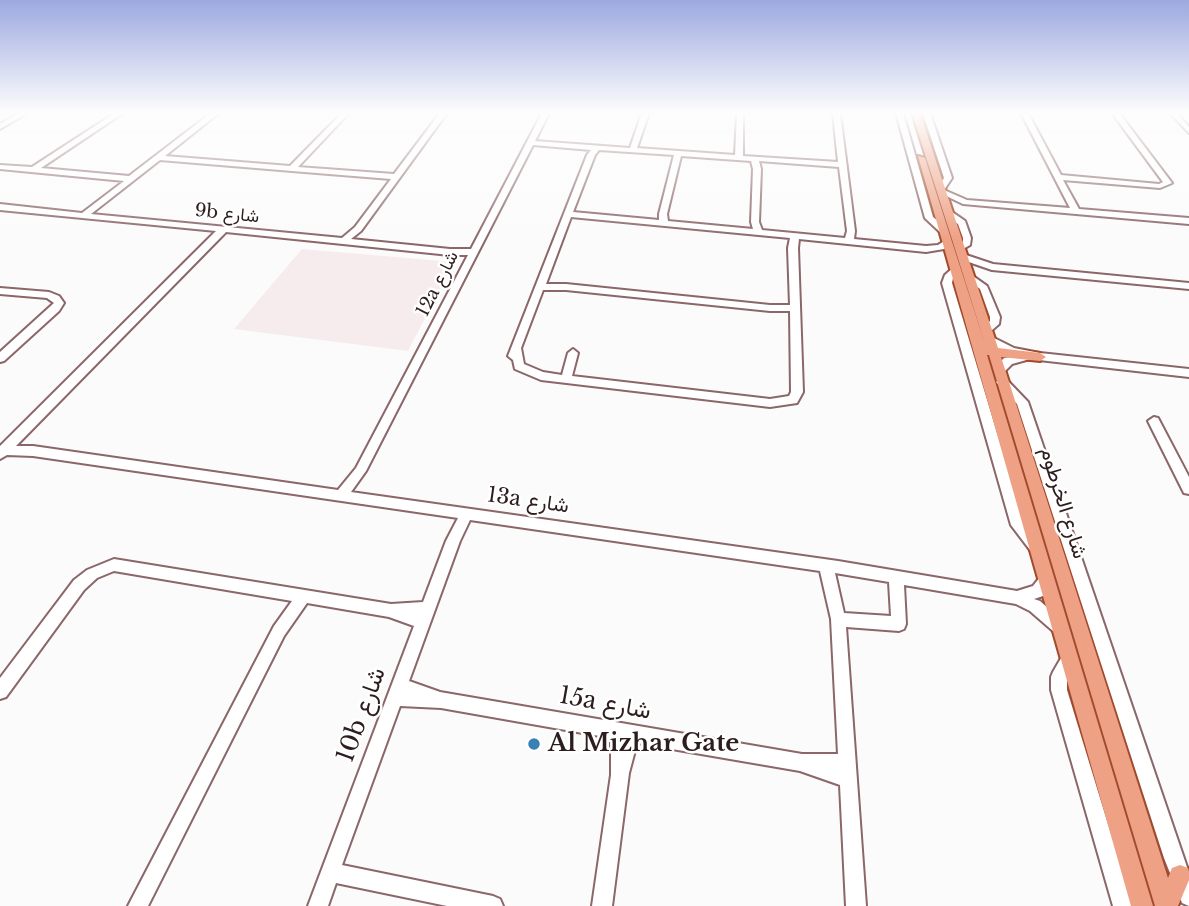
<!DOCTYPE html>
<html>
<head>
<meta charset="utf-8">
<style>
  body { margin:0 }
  canvas { display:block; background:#fbfbfb }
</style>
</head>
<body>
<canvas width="1189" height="906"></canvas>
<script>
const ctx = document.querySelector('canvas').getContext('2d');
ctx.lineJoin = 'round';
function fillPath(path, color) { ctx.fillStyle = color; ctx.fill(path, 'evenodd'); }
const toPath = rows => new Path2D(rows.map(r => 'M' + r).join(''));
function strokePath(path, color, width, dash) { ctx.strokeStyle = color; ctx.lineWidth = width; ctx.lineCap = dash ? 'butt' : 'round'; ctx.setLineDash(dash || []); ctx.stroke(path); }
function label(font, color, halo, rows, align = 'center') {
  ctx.font = font + ' "Libre Baskerville",Vazirmatn,serif'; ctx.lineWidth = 5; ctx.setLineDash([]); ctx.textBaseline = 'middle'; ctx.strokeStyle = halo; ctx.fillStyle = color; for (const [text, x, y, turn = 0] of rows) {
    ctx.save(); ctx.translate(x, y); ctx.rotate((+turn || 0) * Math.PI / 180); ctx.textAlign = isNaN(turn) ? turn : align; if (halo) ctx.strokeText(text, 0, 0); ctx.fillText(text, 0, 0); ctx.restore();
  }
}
const built = toPath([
  [302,249,454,262,408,351,234,329]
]);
const minor = toPath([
  [19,113,27,113,0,129,0,124,19,113],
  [115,113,123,113,41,168,129,176,211,113,219,113,165,156,290,166,342,113,349,113,298,167,394,174,440,113,447,113,361,231,351,239,450,249,471,249,542,113,549,113,535,141,630,148,642,113,649,113,637,148,735,155,737,113,743,113,743,156,838,162,833,113,840,113,855,231,854,239,926,246,938,245,946,240,950,243,944,249,926,252,799,239,798,248,803,392,797,403,770,407,541,380,515,369,513,360,508,356,587,155,591,150,533,145,366,471,351,492,838,561,1017,591,1033,586,1040,577,1045,575,1050,577,1052,581,1043,596,1034,599,1040,601,1063,621,1065,626,1063,631,1058,633,1053,631,1030,611,1016,604,904,585,906,624,904,629,899,631,846,627,866,906,846,906,840,785,800,771,637,743,629,773,612,906,592,906,611,775,611,738,441,708,400,706,342,865,493,896,500,899,503,906,447,906,336,883,328,906,308,906,414,626,389,617,307,603,284,636,148,906,128,906,274,626,292,601,114,571,97,578,84,590,6,697,0,699,0,678,74,580,87,570,114,559,391,604,423,602,446,541,458,518,33,456,7,455,0,459,0,446,216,231,0,210,0,204,82,213,124,181,0,169,0,165,32,167,115,113],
  [599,150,674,155,659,214,659,220,573,212,595,155,599,150],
  [681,156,751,161,753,169,751,222,753,229,668,221,667,214,681,156],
  [160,160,292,171,391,179,355,227,342,238,91,214,160,160],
  [759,161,839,167,847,231,845,238,762,230,759,222,761,169,759,161],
  [571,217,790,238,788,248,790,305,770,305,566,284,546,284,571,217],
  [226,232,450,255,468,255,356,468,338,490,33,446,16,446,226,232],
  [543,290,566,290,770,311,790,311,791,392,789,396,770,399,572,376,578,353,573,349,568,353,562,375,543,372,524,364,521,348,543,290],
  [470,520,820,571,831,619,838,754,802,754,440,692,409,681,460,541,470,520],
  [835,573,889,582,891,616,844,613,835,573],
  [896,113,903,113,933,217,946,228,946,232,940,232,925,218,896,113],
  [923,113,930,113,952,178,944,190,967,200,1070,208,1021,113,1028,113,1061,175,1159,184,1163,182,1112,113,1119,113,1172,183,1160,188,1063,180,1079,209,1189,218,1189,224,963,204,938,192,937,189,944,178,923,113],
  [1170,113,1177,113,1189,127,1189,133,1170,113],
  [946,212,952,212,965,221,971,238,970,245,963,249,957,249,955,247,963,242,963,238,958,224,946,216,946,212],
  [963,254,993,264,1189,283,1189,289,992,270,960,259,960,255,963,254],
  [955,266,960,269,953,278,952,283,1024,523,1042,546,1040,550,1035,552,1030,550,1011,525,942,283,945,275,955,266],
  [970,274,987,286,1000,317,999,324,991,331,983,331,982,329,990,321,990,317,980,289,965,277,970,274],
  [0,288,49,292,59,296,64,303,59,311,4,361,0,362,0,352,54,303,47,298,0,294,0,288],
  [990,336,1014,348,1040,353,1189,369,1189,377,1030,359,1012,364,1003,373,999,374,994,370,995,367,1004,358,1016,356,1007,354,986,341,985,339,990,336],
  [1002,378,1006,379,1028,402,1189,873,1189,906,1182,903,1164,858,1017,404,996,382,1002,378],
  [1154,417,1158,418,1189,477,1189,494,1184,493,1148,421,1154,417],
  [1069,651,1074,653,1077,658,1067,678,1067,690,1133,906,1113,906,1051,690,1051,677,1053,672,1064,653,1069,651]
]);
const major = toPath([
  [912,113,920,113,998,348,1040,353,1046,357,1040,361,1001,357,1168,878,1172,868,1180,865,1188,868,1189,872,1189,880,1178,906,1155,906,989,355,987,355,1153,906,1131,906,918,156,925,158,986,347,912,113]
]);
const markers = [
  [534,744,7,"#3981b5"]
];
const farStreetnames = [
  ["9b شارع",227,214,6],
  ["12a شارع",438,284,-63]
];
const streetNames = [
  ["13a شارع",528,501,8],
  ["شارع الخرطوم",1063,503,73]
];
const nearStreetnames = [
  ["15a شارع",605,704,10],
  ["10b شارع",362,715,-70]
];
const nearPoinames = [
  ["Al Mizhar Gate",548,744]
];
fillPath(built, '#f7eced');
strokePath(minor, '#8b6769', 4);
strokePath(major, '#a24a2c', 4);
fillPath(minor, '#fff');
fillPath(major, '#eea185');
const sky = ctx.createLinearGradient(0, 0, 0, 240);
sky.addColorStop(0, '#9da9e0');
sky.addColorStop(0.47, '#fdfdfd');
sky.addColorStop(1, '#fdfdfd00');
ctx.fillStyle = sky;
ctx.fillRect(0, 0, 1189, 240);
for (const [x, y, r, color] of markers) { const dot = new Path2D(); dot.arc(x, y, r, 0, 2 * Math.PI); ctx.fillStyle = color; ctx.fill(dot); strokePath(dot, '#fff', 2.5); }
label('18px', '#2c1d1e', '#fff', farStreetnames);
label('21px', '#2c1d1e', '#fff', streetNames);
label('24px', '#2c1d1e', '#fff', nearStreetnames);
label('bold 24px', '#2c1d1e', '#fff', nearPoinames, 'left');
</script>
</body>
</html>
